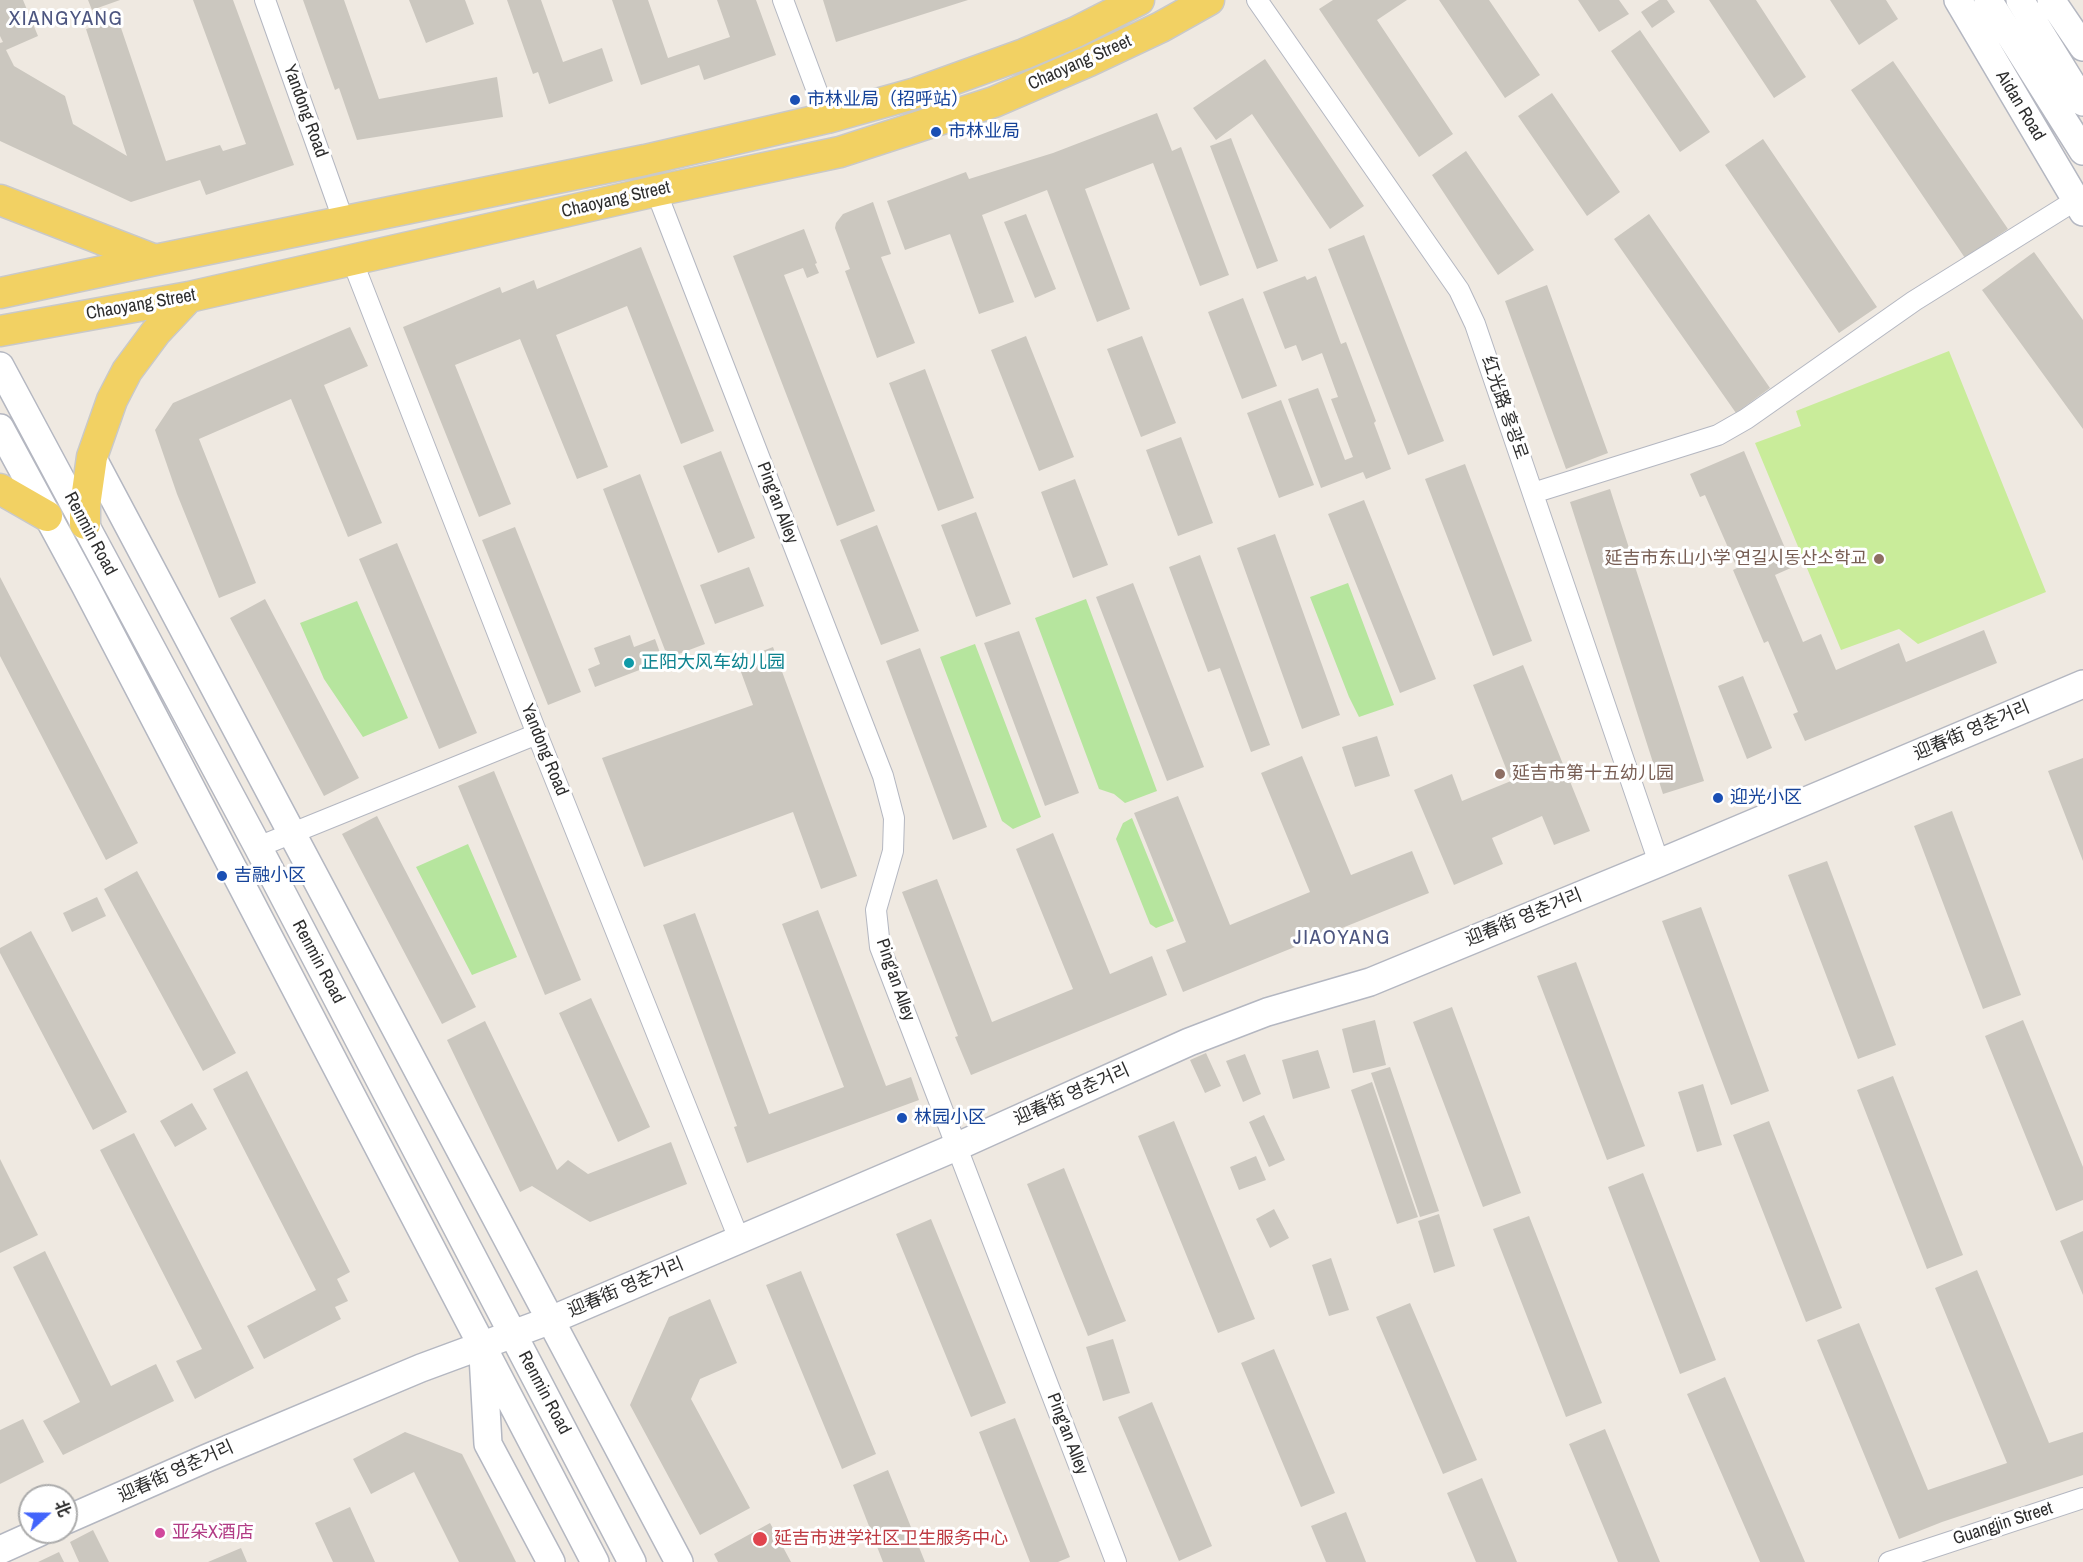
<!DOCTYPE html>
<html>
<head>
<meta charset="utf-8">
<style>
  body { margin:0 }
  #map { position:relative; width:2083px; height:1562px; overflow:hidden; background:#efe9e1; font-family:"Archivo Narrow","Noto Sans SC",sans-serif }
  canvas { display:block }
  .north { position:absolute; left:18px; top:1484px; width:60px; height:60px; box-sizing:border-box; background:#fff; border:2px solid #ababab; border-radius:50%; rotate:69deg; font-size:16px; font-weight:700; line-height:24px; text-align:center; color:#2e2e2e }
  .north::after { content:''; display:block; margin:auto; width:21px; height:27px; background:#4264fb; clip-path:polygon(50% 0,100% 100%,50% 72%,0 100%) }
</style>
</head>
<body>
<div id="map">
<canvas width="2083" height="1562"></canvas>
<div class="north">北</div>
</div>
<script>
const ctx = document.querySelector('canvas').getContext('2d');
ctx.lineJoin = 'round';
function fillPath(path, color) { ctx.fillStyle = color; ctx.fill(path, 'evenodd'); }
const toPath = rows => new Path2D(rows.map(r => 'M' + r).join(''));
function strokePath(path, color, width, dash) { ctx.strokeStyle = color; ctx.lineWidth = width; ctx.lineCap = dash ? 'butt' : 'round'; ctx.setLineDash(dash || []); ctx.stroke(path); }
function label(font, color, halo, rows, align = 'center') {
  ctx.font = font + ' "Archivo Narrow","Noto Sans SC","Noto Sans KR",sans-serif'; ctx.lineWidth = 6; ctx.setLineDash([]); ctx.textBaseline = 'middle'; ctx.strokeStyle = halo; ctx.fillStyle = color; for (const [text, x, y, turn = 0] of rows) {
    ctx.save(); ctx.translate(x, y); ctx.rotate((+turn || 0) * Math.PI / 180); ctx.textAlign = isNaN(turn) ? turn : align; if (halo) ctx.strokeText(text, 0, 0); ctx.fillText(text, 0, 0); ctx.restore();
  }
}
const green = toPath([
  [1348,583,1394,705,1359,717,1349,697,1310,597],
  [1086,599,1157,791,1125,803,1114,794,1099,789,1035,618],
  [357,601,408,718,363,737,324,679,300,623],
  [975,644,1041,817,1013,829,1002,821,940,657],
  [1132,818,1174,921,1156,928,1150,924,1116,839,1123,823],
  [468,844,517,957,472,975,416,867]
]);
const pitch = toPath([
  [1949,351,2046,592,1918,644,1899,629,1841,650,1755,443,1801,426,1796,411]
]);
const building = toPath([
  [0,0,23,0,38,36,6,50,14,66,65,96,73,124,127,156,86,29,118,19,166,161,220,145,223,151,246,144,193,0,233,0,294,165,206,195,200,180,131,202,0,141,0,43,3,42,0,36],
  [88,0,120,0,92,10],
  [303,0,344,0,379,99,497,77,503,117,357,140,339,88,335,90],
  [409,0,465,0,474,24,426,43],
  [507,0,541,0,563,62,602,48,613,81,549,104,538,72,533,74],
  [612,0,648,0,668,58,730,37,717,0,756,0,776,55,704,80,699,65,641,85],
  [823,0,968,0,836,42],
  [1333,0,1407,0,1377,20,1453,134,1419,157,1319,9],
  [1439,0,1489,0,1540,75,1505,98],
  [1578,0,1619,0,1629,14,1599,32],
  [1659,0,1667,0,1675,12,1652,28,1641,12],
  [1709,0,1756,0,1806,77,1774,98],
  [1830,0,1886,0,1898,19,1859,45],
  [1640,30,1710,132,1680,152,1611,51],
  [1265,59,1364,206,1330,229,1252,114,1216,140,1193,108],
  [1893,61,2008,229,1965,258,1851,90],
  [1552,93,1620,192,1587,216,1518,116],
  [1157,113,1172,151,1181,147,1229,275,1200,286,1153,163,1085,189,1130,309,1097,322,1047,190,982,215,1014,302,979,314,950,234,905,250,887,201,966,172,969,179,1053,153],
  [1231,138,1278,261,1257,269,1210,146],
  [1763,139,1877,307,1839,333,1725,165],
  [1466,151,1534,250,1498,275,1432,175],
  [873,202,891,254,881,257,915,343,877,358,845,271,850,269,835,228,836,223,843,214],
  [1026,214,1056,289,1035,298,1004,222],
  [1649,214,1770,388,1736,413,1614,239],
  [804,229,817,263,815,264,819,273,807,278,803,268,784,275,875,511,837,526,733,256],
  [1364,235,1444,441,1408,455,1328,249],
  [641,247,714,431,681,444,627,306,556,335,608,467,577,479,520,339,455,365,511,504,479,517,403,327,500,287,502,293,534,280,537,289],
  [2034,252,2083,320,2083,429,1982,290],
  [1305,276,1307,280,1316,276,1341,344,1346,342,1376,421,1374,423,1391,469,1366,479,1363,472,1321,488,1288,399,1318,388,1345,460,1353,457,1331,399,1338,397,1322,353,1302,361,1296,345,1285,349,1263,292],
  [1547,285,1608,453,1566,469,1505,301],
  [1243,298,1277,386,1242,399,1208,312],
  [350,327,368,366,324,385,382,523,348,537,291,399,199,439,256,583,219,598,177,494,155,430,173,403],
  [1026,336,1074,457,1039,471,991,350],
  [1142,336,1176,423,1141,437,1107,349],
  [925,369,974,498,938,511,889,383],
  [1281,400,1314,485,1279,498,1247,413],
  [1181,437,1213,523,1178,536,1146,450],
  [721,451,755,538,718,553,683,466],
  [1744,451,1793,567,1775,575,1803,642,1821,634,1836,670,1899,643,1906,662,1984,630,1997,663,1805,741,1793,714,1798,712,1768,641,1764,643,1733,570,1737,568,1705,495,1700,497,1690,474],
  [1465,464,1532,641,1493,656,1425,479],
  [640,474,705,644,668,658,603,489],
  [1075,479,1108,565,1073,578,1041,492],
  [1610,489,1704,781,1663,794,1570,502],
  [1364,500,1436,679,1400,693,1328,514],
  [976,512,1011,604,976,617,941,525],
  [877,525,919,631,881,645,840,540],
  [515,527,581,692,548,705,482,540],
  [1275,534,1340,715,1302,729,1237,548],
  [397,543,477,733,439,749,359,559],
  [1200,555,1270,745,1251,752,1220,668,1208,672,1169,567],
  [749,567,764,606,715,624,700,585],
  [0,577,138,843,106,860,0,656],
  [1133,583,1204,767,1167,781,1096,597],
  [265,599,359,778,324,796,230,618],
  [1019,631,1079,793,1045,806,984,643],
  [630,635,634,647,655,639,663,661,595,687,588,669,600,664,594,648],
  [773,647,857,876,821,889,793,812,644,867,602,758,753,705,737,661],
  [920,648,987,827,953,840,886,661],
  [1523,665,1590,831,1554,845,1542,816,1492,838,1503,864,1454,885,1414,790,1452,774,1462,801,1511,781,1473,685],
  [1743,676,1772,748,1747,759,1718,686],
  [1377,736,1390,776,1355,787,1342,747],
  [1302,756,1351,875,1412,851,1429,893,1183,992,1166,950,1186,942,1134,813,1178,796,1230,925,1310,892,1261,773],
  [2083,758,2083,861,2048,771],
  [494,771,581,980,545,995,458,786],
  [1952,811,2021,995,1983,1009,1914,826],
  [377,816,476,1007,442,1024,342,834],
  [1053,833,1110,974,1152,956,1167,995,971,1075,955,1037,958,1036,902,892,937,879,992,1022,1073,989,1016,849],
  [1827,861,1896,1045,1858,1059,1788,875],
  [137,871,236,1053,203,1071,104,889],
  [97,897,106,916,72,932,63,913],
  [1701,907,1769,1091,1731,1105,1662,921],
  [818,910,886,1086,911,1077,919,1100,747,1163,734,1127,737,1126,663,925,695,913,769,1114,844,1087,782,924],
  [31,931,127,1112,93,1130,0,953,0,948],
  [1576,962,1645,1146,1607,1160,1537,976],
  [591,998,650,1127,618,1142,559,1013],
  [1452,1007,1521,1193,1483,1207,1413,1022],
  [1375,1020,1386,1065,1353,1073,1342,1029],
  [2023,1020,2083,1167,2083,1200,2056,1211,1985,1036],
  [485,1021,557,1170,568,1160,588,1174,671,1142,687,1184,590,1222,532,1186,520,1192,447,1040],
  [1318,1050,1330,1088,1293,1099,1282,1060],
  [1206,1053,1221,1086,1205,1093,1190,1060],
  [1245,1054,1261,1094,1243,1102,1226,1061],
  [1390,1067,1439,1211,1420,1217,1371,1073],
  [247,1071,350,1272,337,1279,348,1301,335,1307,341,1319,264,1359,247,1326,316,1290,213,1089],
  [1893,1076,1963,1255,1927,1269,1857,1090],
  [1372,1082,1418,1217,1397,1224,1351,1090],
  [1703,1084,1722,1145,1697,1152,1678,1092],
  [192,1103,207,1129,175,1147,160,1121],
  [1264,1115,1285,1160,1269,1167,1249,1122],
  [1174,1121,1255,1319,1218,1333,1138,1136],
  [1769,1121,1842,1308,1806,1322,1733,1135],
  [134,1133,254,1368,195,1399,176,1361,202,1349,100,1150],
  [1256,1156,1266,1180,1239,1190,1230,1167],
  [0,1159,38,1235,0,1253],
  [1064,1168,1126,1321,1088,1336,1027,1184],
  [1643,1173,1716,1360,1680,1374,1608,1187],
  [1274,1209,1289,1238,1270,1248,1256,1219],
  [1439,1214,1455,1266,1434,1273,1418,1221],
  [1529,1216,1602,1403,1566,1417,1493,1229],
  [931,1219,1006,1403,971,1417,896,1234],
  [2083,1231,2083,1295,2060,1241],
  [45,1251,111,1386,156,1364,174,1401,63,1455,43,1421,80,1402,13,1267],
  [1331,1258,1349,1310,1329,1316,1312,1265],
  [1977,1270,2049,1443,2083,1432,2083,1475,1942,1522,1899,1539,1817,1340,1859,1323,1928,1490,2007,1463,1935,1288],
  [801,1271,876,1454,842,1469,766,1285],
  [710,1299,737,1363,700,1379,691,1399,750,1508,700,1535,630,1405,669,1317],
  [1410,1303,1477,1460,1443,1474,1376,1317],
  [1113,1339,1130,1393,1103,1401,1086,1347],
  [1274,1349,1335,1493,1301,1507,1241,1363],
  [1725,1377,1805,1562,1760,1562,1687,1394],
  [1152,1402,1212,1546,1179,1561,1118,1417],
  [1015,1418,1070,1557,1058,1562,1030,1562,979,1432],
  [23,1419,44,1462,0,1484,0,1430],
  [1605,1429,1660,1562,1618,1562,1569,1444],
  [405,1432,462,1454,516,1562,459,1562,414,1472,371,1494,353,1459],
  [888,1470,925,1562,883,1562,853,1485],
  [1482,1478,1517,1562,1476,1562,1447,1493],
  [350,1507,375,1562,333,1562,315,1523],
  [1346,1512,1366,1562,1326,1562,1311,1526],
  [770,1523,791,1562,718,1562,714,1554],
  [93,1530,109,1562,79,1562,70,1542],
  [241,1548,247,1562,208,1562],
  [59,1552,64,1562,38,1562]
]);
const street = toPath([
  [265,0,344,222],
  [783,0,827,118],
  [1257,0,1459,290,1475,324,1659,863],
  [656,191,883,776,894,818,893,851,876,910,880,947,1116,1562],
  [352,260,537,734,739,1239],
  [1533,493,1718,435,1746,419,1914,301,2076,200],
  [258,847,537,734],
  [1889,1562,2083,1498]
]);
const secondary = toPath([
  [1958,0,2083,212],
  [1988,0,2083,151],
  [2020,0,2083,102],
  [2051,0,2083,47],
  [0,366,258,847,632,1562],
  [0,428,85,585,595,1562],
  [92,457,679,1562],
  [483,1355,488,1444,551,1562],
  [66,1520,207,1458,421,1368,551,1320,956,1147,1189,1042,1267,1012,1370,982,1659,863,2083,684],
  [0,1550,40,1532]
]);
const primary = toPath([
  [0,200,155,260],
  [0,293,155,260,645,160,827,118,913,94,1024,54,1076,32,1139,0],
  [0,331,189,297,656,191,840,152,994,102,1089,61,1161,27,1209,0],
  [0,489,47,516],
  [85,524,85,506,92,457,112,400,127,371,156,332,189,297]
]);
const markers = [
  [795,100,6,"#1a4fb4"],
  [936,132,6,"#1a4fb4"],
  [1879,559,6,"#8d6e63"],
  [629,663,6,"#0f9aa8"],
  [1500,774,6,"#8d6e63"],
  [1718,798,6,"#1a4fb4"],
  [222,876,6,"#1a4fb4"],
  [902,1118,6,"#1a4fb4"],
  [160,1533,6,"#d1479c"],
  [760,1539,8,"#e0444e"]
];
const streetNames = [
  ["Chaoyang Street",1080,63,-24],
  ["Aidan Road",2020,106,59],
  ["Yandong Road",305,111,70],
  ["Chaoyang Street",616,200,-13],
  ["Chaoyang Street",141,305,-10],
  ["红光路 홍광로",1504,408,71],
  ["Ping'an Alley",777,503,69],
  ["Renmin Road",90,534,62],
  ["迎春街 영춘거리",1972,731,-23],
  ["Yandong Road",544,750,68],
  ["迎春街 영춘거리",1524,918,-22],
  ["Renmin Road",318,962,62],
  ["Ping'an Alley",895,980,71],
  ["迎春街 영춘거리",1072,1095,-24],
  ["迎春街 영춘거리",626,1288,-23],
  ["Renmin Road",544,1393,62],
  ["Ping'an Alley",1067,1434,69],
  ["迎春街 영춘거리",176,1472,-24],
  ["Guangjin Street",2003,1524,-18]
];
const transitNames = [
  ["市林业局（招呼站）",807,100],
  ["市林业局",948,132],
  ["迎光小区",1730,798],
  ["吉融小区",234,876],
  ["林园小区",914,1118]
];
const educationNames = [
  ["延吉市东山小学 연길시동산소학교",1867,559],
  ["延吉市第十五幼儿园",1512,774,"left"]
];
const cultureNames = [
  ["正阳大风车幼儿园",641,663]
];
const hotelNames = [
  ["亚朵X酒店",172,1533]
];
const healthNames = [
  ["延吉市进学社区卫生服务中心",774,1539]
];
const quarterNames = [
  ["XIANGYANG",66,19],
  ["JIAOYANG",1342,938]
];
fillPath(green, '#b6e59e');
fillPath(pitch, '#c9ec9a');
fillPath(building, '#cbc7bf');
strokePath(street, '#b4b7c1', 22);
strokePath(secondary, '#b4b7c1', 30);
strokePath(primary, '#c9c9c9', 33);
strokePath(street, '#fff', 20);
strokePath(secondary, '#fff', 27);
strokePath(primary, '#f2d163', 30);
for (const [x, y, r, color] of markers) { const dot = new Path2D(); dot.arc(x, y, r, 0, 2 * Math.PI); ctx.fillStyle = color; ctx.fill(dot); strokePath(dot, '#fff', 2); }
label('18px', '#2e2e2e', '#fff', streetNames);
label('18px', '#164399', '#fff', transitNames, 'left');
label('18px', '#785e54', '#fff', educationNames, 'right');
label('18px', '#0d838f', '#fff', cultureNames, 'left');
label('18px', '#b23c85', '#fff', hotelNames, 'left');
label('18px', '#be3a42', '#fff', healthNames, 'left');
ctx.letterSpacing = '1.5px';
label('21px', '#4d5680', '#fff', quarterNames);
ctx.letterSpacing = '0px';
</script>
</body>
</html>
